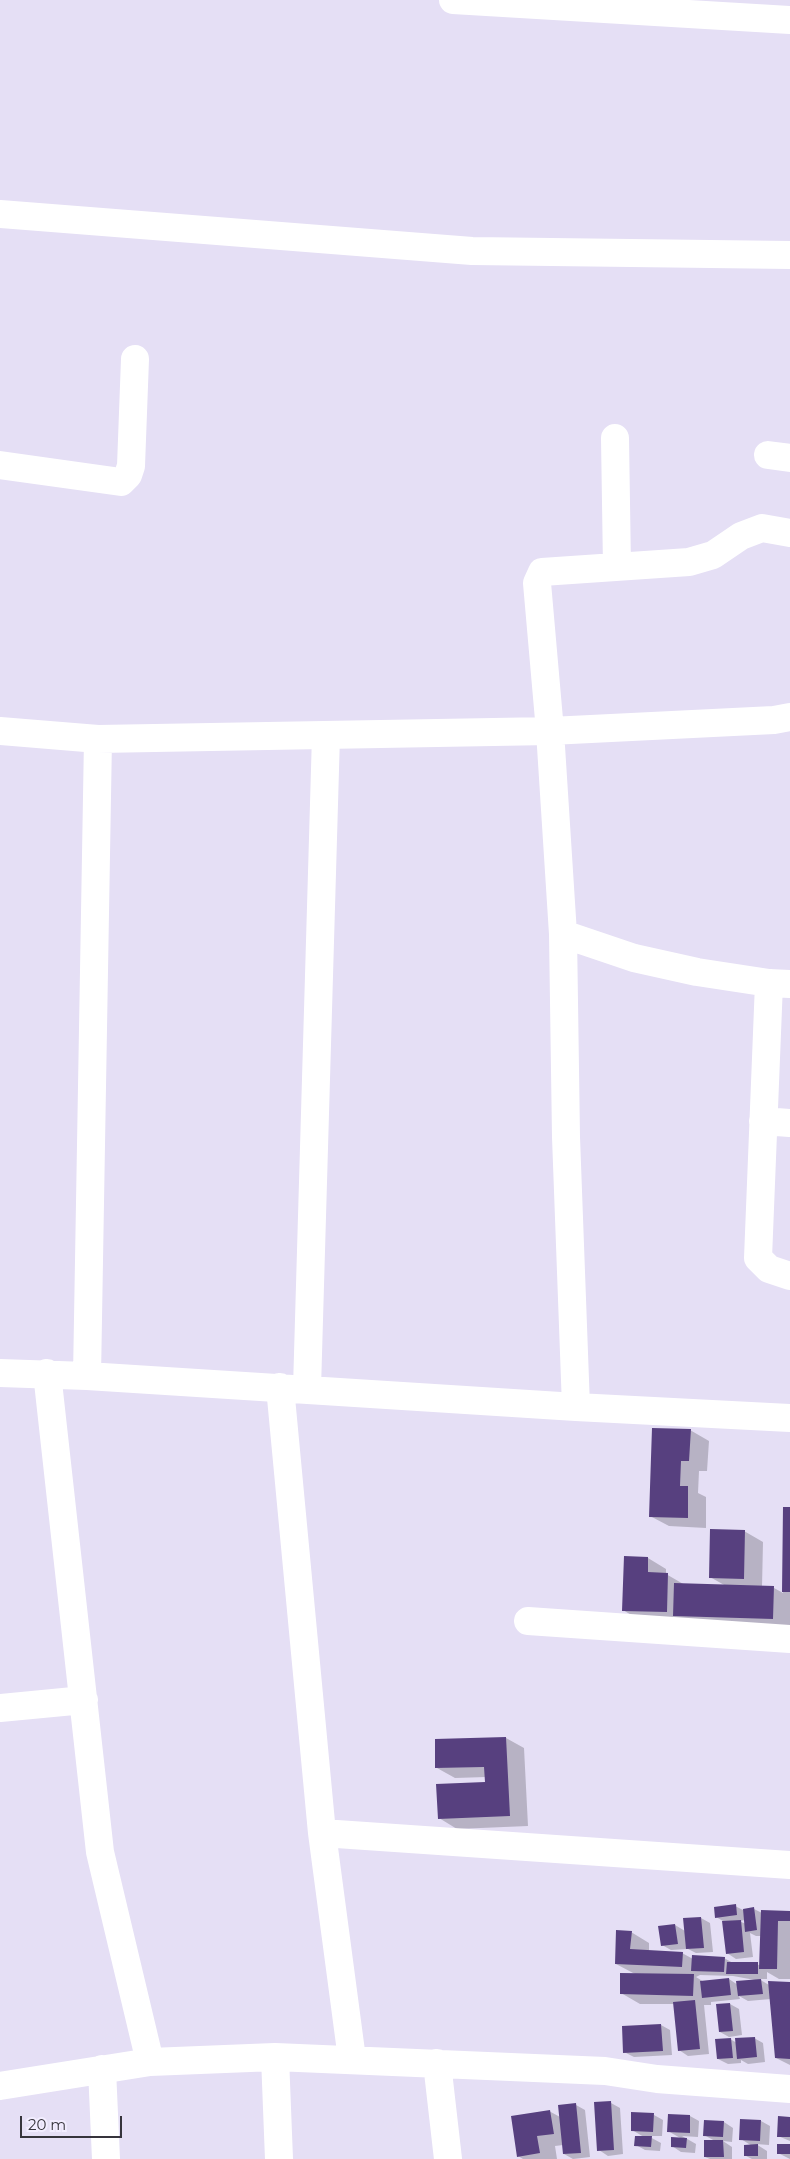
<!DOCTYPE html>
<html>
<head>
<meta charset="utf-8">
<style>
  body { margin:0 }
  #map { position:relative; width:790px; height:2159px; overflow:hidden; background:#e5dff5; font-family:Montserrat,sans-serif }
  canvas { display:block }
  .scale { position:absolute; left:20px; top:2116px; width:102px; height:22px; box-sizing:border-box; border:2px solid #36343c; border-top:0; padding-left:6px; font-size:15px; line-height:18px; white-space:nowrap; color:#36343c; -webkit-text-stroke:4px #f2edff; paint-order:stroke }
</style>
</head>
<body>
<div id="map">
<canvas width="790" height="2159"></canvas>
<div class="scale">20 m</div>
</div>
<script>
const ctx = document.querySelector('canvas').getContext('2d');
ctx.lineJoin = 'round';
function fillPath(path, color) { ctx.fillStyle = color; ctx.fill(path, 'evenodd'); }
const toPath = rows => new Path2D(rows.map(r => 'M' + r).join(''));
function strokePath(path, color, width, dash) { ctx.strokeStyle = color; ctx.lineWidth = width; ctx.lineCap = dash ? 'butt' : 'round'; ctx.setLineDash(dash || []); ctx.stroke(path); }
const shadow = toPath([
  [690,1430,709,1441,707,1471,699,1471,698,1493,706,1497,706,1528,669,1526,650,1516],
  [784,1509,790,1509,790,1629,641,1621,623,1610,625,1557,648,1558,666,1569,666,1574,685,1585,726,1586,710,1577,744,1531,763,1542,762,1587,774,1588,783,1593],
  [506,1738,524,1748,528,1826,457,1829,439,1818,486,1783,486,1777,455,1778,437,1768,436,1740],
  [735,1906,743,1910,754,1909,762,1913,790,1912,790,1979,779,1979,767,1972,767,1979,759,1979,769,1985,790,1983,790,2065,776,2058,771,1999,748,2001,739,1996,740,1999,711,2002,711,2005,704,2005,709,2054,688,2056,679,2050,675,2004,640,2004,621,1993,635,1974,616,1964,631,1932,649,1943,649,1951,682,1953,693,1959,724,1958,733,1963,761,1965,762,1936,756,1936,750,1933,753,1957,736,1959,727,1953,723,1921,716,1917],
  [745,1920,746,1924,739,1921],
  [700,1975,733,1976,755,1980,738,1985,729,1979,704,1982,696,1977],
  [701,1918,710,1923,713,1952,696,1953,688,1949,671,1950,662,1945,675,1925,685,1931],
  [730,2004,739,2009,742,2035,729,2037,720,2032,717,2005],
  [661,2025,670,2030,672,2055,634,2057,624,2052],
  [754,2038,763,2043,765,2062,748,2064,741,2060,741,2063,728,2064,718,2059,730,2039,737,2043],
  [611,2103,620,2108,623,2154,608,2156,599,2150],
  [576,2105,585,2110,590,2157,573,2159,564,2154,563,2145,555,2146,557,2159,523,2159,518,2156,549,2111,560,2117],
  [654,2115,663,2120,662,2136,648,2136,661,2143,660,2151,645,2150,636,2145,644,2137,632,2130],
  [690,2116,699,2121,698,2137,682,2136,696,2144,695,2153,681,2152,672,2146,682,2139,668,2131],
  [790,2118,790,2141,778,2136],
  [761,2121,770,2126,769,2145,756,2144,767,2151,767,2159,752,2159,746,2156,752,2146,741,2139],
  [724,2122,733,2128,732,2142,723,2141,732,2147,732,2159,710,2159,705,2157,715,2141,704,2135],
  [790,2145,790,2159,778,2153]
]);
const building = toPath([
  [652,1428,691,1429,689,1461,681,1461,680,1486,688,1486,688,1518,649,1517],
  [783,1507,790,1507,790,1592,782,1592],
  [710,1529,745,1530,744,1579,709,1578],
  [624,1556,648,1557,648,1572,668,1573,667,1612,622,1611],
  [674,1583,774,1586,773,1619,673,1616],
  [506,1737,510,1816,438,1819,436,1784,485,1782,484,1767,435,1768,435,1739],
  [736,1904,737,1915,715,1918,714,1907],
  [754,1907,757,1930,745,1932,743,1909],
  [761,1910,790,1911,790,1921,778,1921,777,1969,759,1969],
  [701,1917,704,1948,686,1949,683,1918],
  [741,1920,744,1952,726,1954,722,1921],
  [675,1924,678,1944,661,1946,658,1926],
  [616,1930,632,1931,630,1949,683,1952,682,1967,615,1964],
  [692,1955,725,1957,724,1972,691,1971],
  [727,1962,758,1962,758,1974,726,1974],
  [620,1973,694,1974,693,1996,620,1994],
  [729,1978,731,1995,702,1998,700,1981],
  [761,1979,763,1994,738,1996,736,1981],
  [768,1981,790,1982,790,2059,775,2058],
  [695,2000,700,2049,678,2051,673,2002],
  [730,2003,733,2031,719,2032,716,2004],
  [661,2024,663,2051,623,2053,622,2026],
  [755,2037,757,2057,737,2059,735,2038],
  [731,2038,733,2058,717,2059,715,2039],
  [611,2101,614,2150,597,2151,594,2102],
  [576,2103,581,2153,563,2154,558,2105],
  [550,2110,554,2134,537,2136,540,2153,517,2157,511,2116],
  [631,2112,654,2113,653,2132,631,2131],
  [668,2114,690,2115,690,2133,667,2132],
  [778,2116,790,2117,790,2137,777,2137],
  [740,2119,761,2120,760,2141,739,2140],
  [704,2120,724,2121,723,2137,703,2136],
  [635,2136,652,2136,651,2147,634,2146],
  [671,2137,687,2138,686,2148,671,2147],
  [704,2140,723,2140,724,2157,704,2157],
  [758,2144,758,2156,744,2156,744,2145],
  [777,2144,790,2144,790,2154,777,2154]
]);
const minor = toPath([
  [453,0,790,20],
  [0,214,472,251,790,255],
  [615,438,617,567],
  [768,455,790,458],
  [0,465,121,482,128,475,131,466,135,359],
  [0,731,98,739,550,731,774,720,790,717],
  [563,934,634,958,697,972,769,983,790,984],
  [769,983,758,1258,769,1269,790,1276],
  [763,1121,790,1123],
  [0,1373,87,1376,576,1407,790,1418],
  [47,1373,100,1852,150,2062],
  [87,1376,98,739],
  [280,1387,322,1833,352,2059],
  [307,1388,326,735],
  [576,1407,566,1137,563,934,550,731,537,583,542,572,689,562,713,555,741,536,762,528,790,533],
  [528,1621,790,1639],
  [0,1708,84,1700],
  [322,1833,790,1865],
  [275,2057,279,2159],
  [437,2063,448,2159],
  [102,2069,106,2159],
  [0,2086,150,2062,275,2057,605,2071,657,2079,790,2089]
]);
fillPath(shadow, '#0003');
fillPath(building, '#57407f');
strokePath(minor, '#fff', 28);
</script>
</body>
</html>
